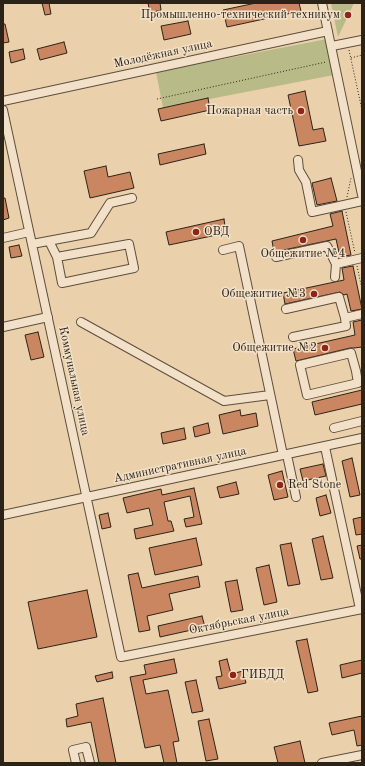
<!DOCTYPE html>
<html>
<head>
<meta charset="utf-8">
<style>
  body { margin:0 }
  #map { position:relative; width:365px; height:766px; overflow:hidden; background:#ebd1ab; font-family:"Old Standard TT",serif }
  canvas { display:block }
  .frame { position:absolute; inset:0; border:4px solid #2c2318; pointer-events:none }
</style>
</head>
<body>
<div id="map">
<canvas width="365" height="766"></canvas>
<div class="frame"></div>
</div>
<script>
const ctx = document.querySelector('canvas').getContext('2d');
ctx.lineJoin = 'round';
function fillPath(path, color) { ctx.fillStyle = color; ctx.fill(path, 'evenodd'); }
const toPath = rows => new Path2D(rows.map(r => 'M' + r).join(''));
function strokePath(path, color, width, dash) { ctx.strokeStyle = color; ctx.lineWidth = width; ctx.lineCap = dash ? 'butt' : 'round'; ctx.setLineDash(dash || []); ctx.stroke(path); }
function label(font, color, halo, rows, align = 'center') {
  ctx.font = font + ' "Old Standard TT",serif'; ctx.lineWidth = 3; ctx.setLineDash([]); ctx.textBaseline = 'middle'; ctx.strokeStyle = halo; ctx.fillStyle = color; for (const [text, x, y, turn = 0] of rows) {
    ctx.save(); ctx.translate(x, y); ctx.rotate((+turn || 0) * Math.PI / 180); ctx.textAlign = isNaN(turn) ? turn : align; if (halo) ctx.strokeText(text, 0, 0); ctx.fillText(text, 0, 0); ctx.restore();
  }
}
const green = toPath([
  [331,3,354,3,338,37],
  [327,39,334,75,163,108,156,72]
]);
const building = toPath([
  [42,3,49,3,51,14,45,15,42,3],
  [148,3,160,3,161,10,150,13,148,3],
  [256,3,299,3,301,11,227,27,223,10,256,3],
  [188,21,191,34,164,40,161,26,188,21],
  [3,24,5,24,9,42,3,43,3,24],
  [64,42,67,53,40,60,37,49,64,42],
  [23,49,25,59,11,63,9,52,23,49],
  [305,91,313,130,323,128,326,141,299,146,288,95,305,91],
  [208,98,210,110,161,121,158,109,208,98],
  [204,144,206,154,160,165,158,154,204,144],
  [106,166,108,177,130,172,134,188,90,198,84,171,106,166],
  [331,178,337,201,317,205,312,183,331,178],
  [3,198,5,198,9,218,3,220,3,198],
  [342,211,351,255,340,257,336,239,274,252,272,241,333,226,330,214,342,211],
  [224,219,226,233,169,245,166,232,224,219],
  [19,245,22,256,11,258,9,247,19,245],
  [353,266,362,309,351,311,347,294,344,295,340,292,285,304,283,293,344,280,342,268,353,266],
  [362,320,362,347,354,348,350,348,296,361,293,349,355,335,353,322,362,320],
  [38,332,44,357,31,360,25,335,38,332],
  [362,390,362,404,315,415,312,402,362,390],
  [240,410,241,416,256,413,258,426,223,434,219,415,240,410],
  [208,423,210,433,195,437,193,427,208,423],
  [184,428,186,439,163,444,161,433,184,428],
  [352,458,360,495,350,497,342,461,352,458],
  [323,464,326,476,303,481,300,469,323,464],
  [282,471,288,497,274,500,268,475,282,471],
  [236,482,239,494,220,498,217,487,236,482],
  [194,488,202,524,186,527,184,519,194,517,190,496,164,502,168,521,171,521,174,531,136,539,134,529,153,525,149,508,127,513,123,498,161,489,162,495,194,488],
  [326,495,331,513,320,516,316,498,326,495],
  [108,513,111,527,102,529,99,515,108,513],
  [362,517,362,534,356,535,353,519,362,517],
  [323,536,333,578,321,580,312,539,323,536],
  [196,538,202,565,155,575,149,548,196,538],
  [291,543,300,584,288,586,280,545,291,543],
  [362,545,362,559,360,559,357,546,362,545],
  [269,565,277,602,264,605,256,568,269,565],
  [138,573,142,588,198,576,200,587,169,594,173,610,147,616,150,630,139,632,128,575,138,573],
  [237,580,243,610,231,612,225,582,237,580],
  [87,590,97,637,38,649,28,602,87,590],
  [202,616,205,627,160,637,158,626,202,616],
  [307,639,318,691,308,693,296,641,307,639],
  [174,659,177,673,143,680,146,694,168,690,179,741,173,742,177,763,164,763,160,745,145,748,130,677,146,674,144,665,174,659],
  [227,659,231,674,243,671,246,683,219,689,216,677,222,676,219,661,227,659],
  [362,660,362,673,342,678,340,665,362,660],
  [112,672,113,678,97,682,95,676,112,672],
  [196,680,203,711,192,713,185,682,196,680],
  [103,698,116,763,99,763,91,722,67,727,66,719,78,716,76,704,103,698],
  [362,716,362,745,357,746,354,730,332,735,329,723,362,716],
  [209,719,218,759,206,761,198,721,209,719],
  [300,741,305,763,278,763,274,747,300,741]
]);
const path = toPath([
  [349,50,362,110],
  [351,58,362,55],
  [157,99,326,62],
  [347,197,351,178],
  [346,212,355,253],
  [357,266,362,289]
]);
const minor = toPath([
  [322,3,362,195],
  [332,46,362,40],
  [3,101,328,31],
  [3,110,121,657,362,609],
  [298,160,299,170,306,182,312,212,362,201],
  [3,238,29,232],
  [49,241,57,257,129,244,134,268,62,283,57,257],
  [32,244,91,233,110,203,132,198],
  [223,250,239,246,283,455],
  [276,257,327,246,336,264,335,277],
  [336,264,362,258],
  [286,309,339,297,345,318,346,326,293,337],
  [345,318,362,314],
  [81,322,224,401,270,395],
  [3,327,48,317],
  [351,353,356,371,358,383,307,395,300,365,351,353],
  [334,428,362,421],
  [325,447,360,609],
  [287,455,296,497],
  [3,515,362,438],
  [76,763,73,750,86,747,90,763],
  [322,763,362,755]
]);
const markers = [
  [348,15,4,"#8f2418"],
  [301,111,4,"#8f2418"],
  [196,232,4,"#8f2418"],
  [303,240,4,"#8f2418"],
  [314,294,4,"#8f2418"],
  [325,348,4,"#8f2418"],
  [280,485,4,"#8f2418"],
  [233,675,4,"#8f2418"]
];
const poiNames = [
  ["Промышленно-технический техникум",340,15],
  ["Пожарная часть",293,111],
  ["ОВД",204,232,"left"],
  ["Общежитие №4",303,254,"center"],
  ["Общежитие №3",306,294],
  ["Общежитие №2",317,348],
  ["Red Stone",288,485,"left"],
  ["ГИБДД",241,675,"left"]
];
const streetNames = [
  ["Молодёжная улица",163,54,-12],
  ["Коммунальная улица",74,381,78],
  ["Административная улица",180,465,-12],
  ["Октябрьская улица",239,621,-11]
];
fillPath(green, '#b8bb88');
fillPath(building, '#ca8661');
strokePath(building, '#2c2318', 1);
strokePath(minor, '#5c4e3d', 10);
strokePath(path, '#2c2318', 1, [1, 2]);
strokePath(minor, '#f2e1c8', 8);
for (const [x, y, r, color] of markers) { const dot = new Path2D(); dot.arc(x, y, r, 0, 2 * Math.PI); ctx.fillStyle = color; ctx.fill(dot); strokePath(dot, '#f2e1c8', 1.5); }
label('12px', '#2c2318', '#f2e1c8', poiNames, 'right');
label('12px', '#2c2318', '#f2e1c8', streetNames);
</script>
</body>
</html>
